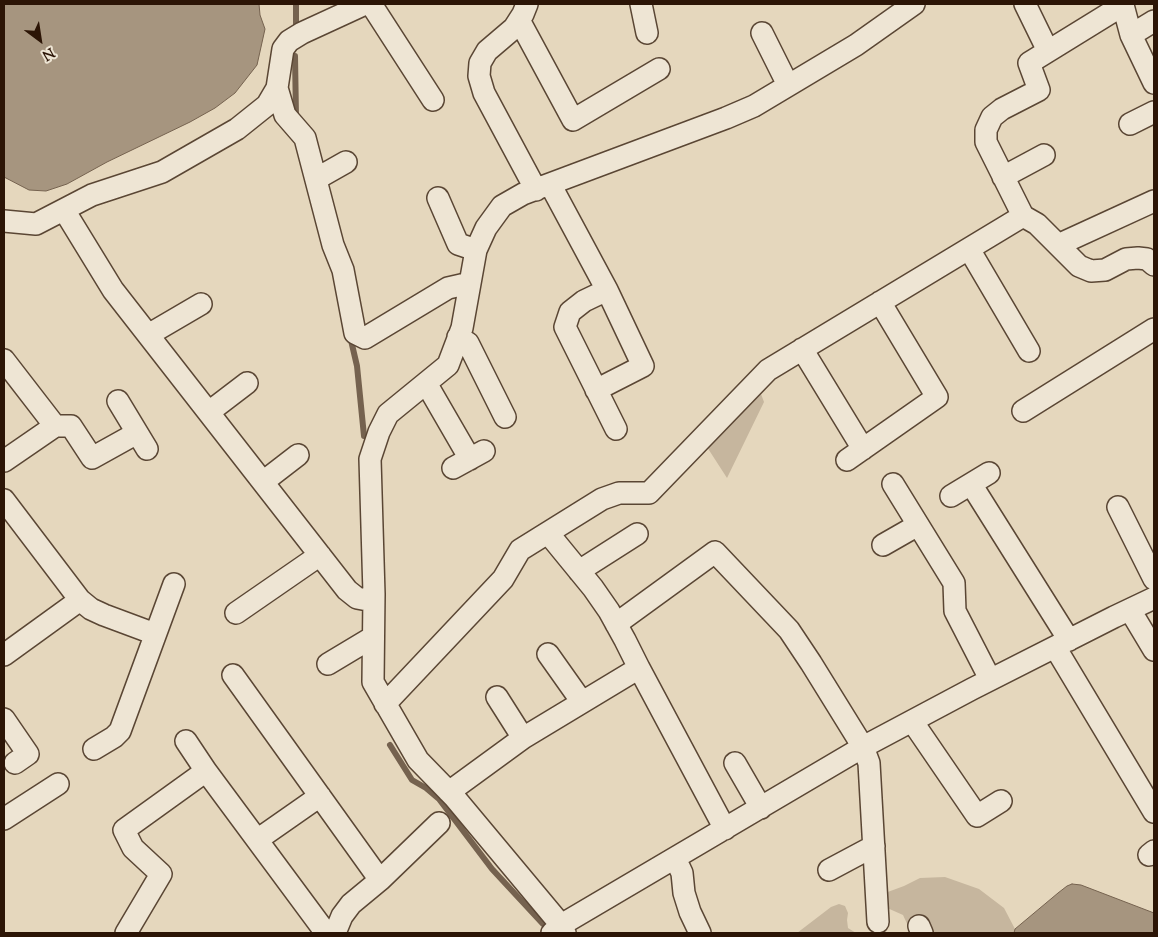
<!DOCTYPE html>
<html>
<head>
<meta charset="utf-8">
<style>
  body { margin:0 }
  #map { position:relative; width:1158px; height:937px; overflow:hidden; background:#e5d7bd; font-family:"Sorts Mill Goudy",serif }
  canvas { display:block }
  .frame { position:absolute; inset:0; border:5px solid #2c1506; pointer-events:none }
  .north { position:absolute; left:15px; top:15px; width:50px; height:50px; -webkit-text-stroke:4px #eee5d4; paint-order:stroke; rotate:149deg; font-size:14px; font-weight:700; line-height:20px; text-align:center; color:#2c1506 }
  .north::after { content:''; display:block; margin:auto; width:18px; height:22px; background:#2c1506; clip-path:polygon(50% 0,100% 100%,50% 72%,0 100%) }
</style>
</head>
<body>
<div id="map">
<canvas width="1158" height="937"></canvas>
<div class="frame"></div>
<div class="north">N</div>
</div>
<script>
const ctx = document.querySelector('canvas').getContext('2d');
ctx.lineJoin = 'round';
function fillPath(path, color) { ctx.fillStyle = color; ctx.fill(path, 'evenodd'); }
const toPath = rows => new Path2D(rows.map(r => 'M' + r).join(''));
function strokePath(path, color, width, dash) { ctx.strokeStyle = color; ctx.lineWidth = width; ctx.lineCap = dash ? 'butt' : 'round'; ctx.setLineDash(dash || []); ctx.stroke(path); }
const green = toPath([
  [761,394,764,402,727,478,707,447],
  [945,877,979,889,1004,908,1015,929,1014,933,909,933,910,930,903,915,885,907,885,893,904,886,920,878],
  [839,904,845,906,848,913,847,920,848,928,856,933,797,933,831,907]
]);
const water = toPath([
  [4,4,259,4,260,15,265,29,257,65,235,93,215,108,190,122,107,162,67,184,46,191,29,190,4,177,4,4],
  [1072,884,1081,885,1154,913,1154,933,1014,933,1015,929,1058,893,1067,886,1072,884]
]);
const stream = toPath([
  [296,4,296,27],
  [295,56,296,117],
  [350,336,357,366,364,436],
  [390,745,412,780,426,788,439,799,492,869,543,924]
]);
const street = toPath([
  [371,4,433,100],
  [527,4,523,14,514,28,487,51,480,63,479,76,484,93,536,190],
  [641,4,647,33],
  [1025,4,1048,51],
  [1123,4,1123,5,1029,63,1039,90,1002,109,992,117,986,130,986,142,1023,216,1037,224,1079,266,1091,271,1105,270,1126,259,1138,258,1147,259,1154,265],
  [1123,5,1131,35,1154,83],
  [519,20,573,120,659,69],
  [762,33,788,85],
  [1131,35,1154,21],
  [277,88,285,115,305,138,333,245,343,270,355,333,365,338,448,288,470,283],
  [1130,124,1154,112],
  [1003,177,1044,155],
  [316,179,346,162],
  [550,184,607,290,643,366,596,390],
  [438,198,458,244,476,250],
  [64,210,113,290,347,590,357,598,373,601],
  [4,221,36,224,92,195,162,172,237,129,267,105,277,88,283,49,289,41,302,33,365,4],
  [1058,245,1154,201],
  [969,249,1029,351],
  [607,290,584,301,570,312,565,327,616,429],
  [148,335,201,304],
  [458,337,468,343,505,417],
  [802,349,863,449],
  [4,360,55,426,4,461],
  [426,383,470,459],
  [118,401,147,449],
  [1023,411,1154,329],
  [209,412,247,383],
  [55,426,71,426,92,458,137,433],
  [847,460,937,397,880,302],
  [453,468,484,451],
  [263,482,298,455],
  [893,484,954,583,955,611,990,679],
  [971,484,1069,640],
  [951,496,989,473],
  [4,500,80,600,91,609,104,615,155,634],
  [1118,507,1154,579],
  [548,533,593,588,609,611,625,640,639,668,725,829],
  [883,545,918,525],
  [579,571,637,534],
  [1130,610,1154,650],
  [236,613,320,555],
  [616,624,715,552,789,630,811,663,863,747,869,763,878,922],
  [1055,647,1154,812],
  [548,654,582,702],
  [4,655,80,600],
  [328,664,373,637],
  [233,675,380,880],
  [497,697,523,738],
  [385,704,503,579,520,550,602,499,619,493,649,493,768,370,1023,216],
  [4,719,28,754,15,763],
  [912,721,977,816,1001,801],
  [186,741,206,771,326,933],
  [94,749,114,737,120,731,174,584],
  [735,763,761,808],
  [449,792,523,738,639,668],
  [4,819,58,784],
  [257,840,320,796],
  [1149,855,1154,851],
  [675,858,682,873,684,893,690,912,700,933],
  [829,870,874,846],
  [919,926,922,933],
  [126,933,161,874,133,848,124,830,206,771],
  [335,933,342,916,351,904,380,880,439,823],
  [552,933,561,925,863,747,972,689,1114,617,1154,598],
  [565,933,561,925,455,798,418,760,373,682,374,594,370,459,379,432,388,414,448,365,462,328,476,250,486,228,502,206,523,194,726,118,754,106,856,45,914,4]
]);
fillPath(green, '#c6b69e');
fillPath(water, '#a6957f');
strokePath(water, '#75624f', 1);
strokePath(stream, '#75624f', 6);
strokePath(street, '#5a4634', 24);
strokePath(street, '#eee5d4', 21);
</script>
</body>
</html>
